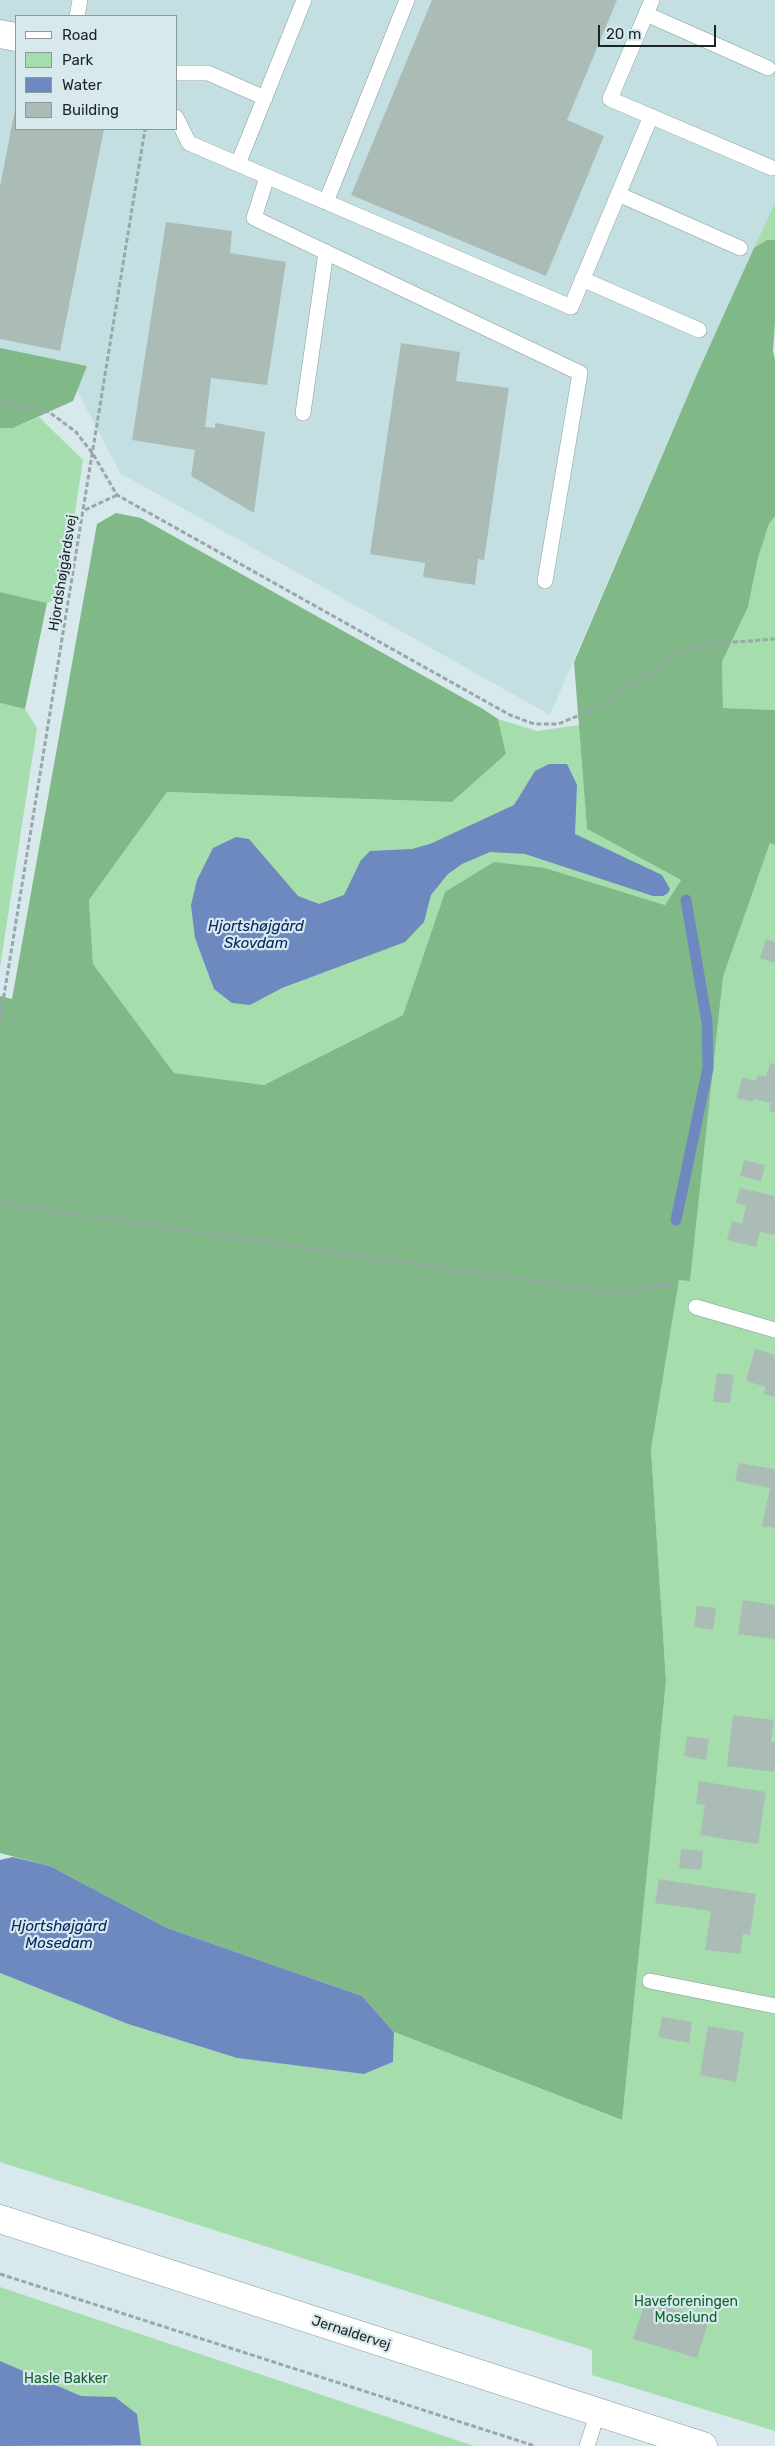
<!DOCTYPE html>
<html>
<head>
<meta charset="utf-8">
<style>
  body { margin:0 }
  #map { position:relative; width:775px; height:2446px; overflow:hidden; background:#d7e9ec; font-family:Rubik,sans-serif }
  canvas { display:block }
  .legend { position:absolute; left:15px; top:15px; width:162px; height:115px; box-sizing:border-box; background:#d7e9ec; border:1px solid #8d9a9c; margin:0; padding:6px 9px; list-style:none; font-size:15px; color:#1d2425 }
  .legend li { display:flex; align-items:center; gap:10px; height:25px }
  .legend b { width:25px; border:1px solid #8d9a9c }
  .scale { position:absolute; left:598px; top:25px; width:118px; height:22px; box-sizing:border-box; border:2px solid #1d2425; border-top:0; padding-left:6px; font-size:15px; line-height:18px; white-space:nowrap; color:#1d2425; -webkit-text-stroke:4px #d7e9ec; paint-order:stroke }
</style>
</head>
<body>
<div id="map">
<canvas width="775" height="2446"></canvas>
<ul class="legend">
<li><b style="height:6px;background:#fff"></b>Road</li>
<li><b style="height:14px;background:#a5ddac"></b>Park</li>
<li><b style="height:14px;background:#6d89c0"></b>Water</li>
<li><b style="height:14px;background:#abbcb7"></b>Building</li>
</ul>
<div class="scale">20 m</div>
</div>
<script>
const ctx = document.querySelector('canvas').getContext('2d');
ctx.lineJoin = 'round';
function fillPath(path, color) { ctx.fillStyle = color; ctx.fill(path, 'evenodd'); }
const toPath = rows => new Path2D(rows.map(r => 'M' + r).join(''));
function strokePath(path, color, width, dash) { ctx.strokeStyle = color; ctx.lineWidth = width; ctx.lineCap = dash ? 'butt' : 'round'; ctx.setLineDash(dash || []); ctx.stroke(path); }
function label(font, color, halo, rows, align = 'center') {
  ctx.font = font + ' Rubik,sans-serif'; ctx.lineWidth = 4.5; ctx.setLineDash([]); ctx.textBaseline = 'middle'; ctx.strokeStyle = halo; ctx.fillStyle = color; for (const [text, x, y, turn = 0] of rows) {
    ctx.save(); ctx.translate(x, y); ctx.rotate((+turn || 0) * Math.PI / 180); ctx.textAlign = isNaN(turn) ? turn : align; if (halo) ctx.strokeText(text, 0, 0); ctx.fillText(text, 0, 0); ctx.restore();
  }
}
const built = toPath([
  [0,0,775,0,775,203,697,374,550,715,120,473,73,383,0,374],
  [16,16,176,16,176,129,16,129]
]);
const green = toPath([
  [775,203,775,240,767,240,754,248],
  [39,417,83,460,62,596,47,603,0,592,0,428,13,428],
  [775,516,775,710,723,708,722,662,748,607,758,558,769,524],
  [0,703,25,709,37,728,0,967],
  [498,719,537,731,579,725,587,829,681,880,665,905,545,868,445,892,403,1015,264,1085,174,1073,93,964,89,900,167,792,452,802,506,754],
  [770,843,775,845,775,2431,592,2375,592,2350,0,2162,0,1973,128,2024,237,2058,364,2074,393,2062,394,2032,621,2120,666,1681,651,1451,679,1279,690,1280,723,977],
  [0,2287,474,2446,0,2446]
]);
const forest = toPath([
  [767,240,775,240,775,322,773,351,775,360,775,516,769,524,758,558,748,607,722,662,723,708,775,710,775,845,770,843,723,977,690,1281,679,1280,651,1450,666,1681,622,2120,394,2032,362,1996,167,1928,50,1866,0,1853,0,996,12,999,97,524,116,513,141,518,483,709,498,719,506,754,452,802,167,792,89,900,93,964,174,1073,264,1085,403,1015,445,892,494,862,545,868,665,905,681,880,587,829,574,662,697,374,754,248],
  [0,348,87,366,73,401,13,428,0,428],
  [0,592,47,603,25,709,0,703]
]);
const water = toPath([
  [549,764,567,764,577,785,575,834,662,875,670,889,668,893,663,896,653,896,525,854,490,852,462,864,448,874,431,895,424,922,405,942,282,988,250,1005,232,1003,214,989,195,938,191,905,197,880,213,848,236,837,249,839,298,896,319,904,344,895,361,860,370,851,412,849,430,844,514,805,535,771],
  [13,1857,50,1866,167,1928,362,1996,394,2032,393,2062,364,2074,237,2058,128,2024,0,1973,0,1860],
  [0,2361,81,2396,115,2397,137,2414,141,2445,0,2446]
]);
const stream = toPath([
  [676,1220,708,1068,707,1022,686,900]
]);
const building = toPath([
  [432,0,617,0,567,120,604,136,546,276,351,195],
  [15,109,16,129,104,129,60,351,0,339,0,187],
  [166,222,232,231,230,253,286,262,267,385,211,378,205,427,215,428,215,423,265,432,254,513,191,476,195,450,132,440],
  [401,343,460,352,456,381,509,388,484,560,478,559,475,585,423,577,425,563,370,554],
  [766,939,775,942,775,963,760,958],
  [770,1063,775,1064,775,1113,769,1111,771,1103,754,1099,753,1102,737,1098,742,1077,756,1081,758,1075,766,1077],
  [744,1160,765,1165,761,1181,740,1176],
  [740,1188,775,1196,775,1235,760,1232,756,1247,727,1240,732,1221,742,1224,746,1205,736,1203],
  [755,1349,775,1355,775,1397,763,1394,766,1387,746,1381],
  [717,1373,734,1375,730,1403,713,1402],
  [739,1463,775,1469,775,1528,762,1526,770,1488,735,1481],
  [743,1600,775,1605,775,1639,738,1634],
  [697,1606,716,1608,713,1630,694,1627],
  [733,1715,774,1720,771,1742,775,1742,775,1772,727,1766],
  [687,1736,709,1739,706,1760,684,1756],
  [699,1781,766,1792,758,1844,700,1835,705,1805,696,1804],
  [681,1849,703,1851,701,1870,679,1868],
  [659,1879,756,1894,750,1935,743,1934,740,1954,705,1950,711,1911,655,1903],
  [662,2017,692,2022,689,2043,658,2037],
  [708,2026,744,2032,736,2082,700,2075],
  [644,2305,659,2309,661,2305,709,2320,697,2358,633,2339]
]);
const path = toPath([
  [0,401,49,412,76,432,93,454,117,495,510,715,534,724,558,724,590,711,684,651,722,643,775,639],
  [85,510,117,495],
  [0,1020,145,129],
  [0,1203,600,1291,624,1293,663,1285,677,1286],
  [0,2274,535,2446]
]);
const service = toPath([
  [652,0,610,99,772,168],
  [646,14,768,68],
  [77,16,80,0],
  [176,73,208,73,265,98],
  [176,117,189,143,571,307,651,116],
  [238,164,304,0],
  [267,177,254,218,580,373,545,581],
  [618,194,740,248],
  [326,202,407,0],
  [582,279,699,330],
  [303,413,326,252],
  [696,1307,775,1330],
  [650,1981,775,2006],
  [587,2446,598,2412]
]);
const minor = toPath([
  [0,34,16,37]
]);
const tertiary = toPath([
  [0,2219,703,2446]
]);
const streetNames = [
  ["Hjordshøjgårdsvej",63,573,-81],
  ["Jernaldervej",351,2333,18]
];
const parkNames = [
  ["Haveforeningen",686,2302],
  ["Moselund",686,2318],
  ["Hasle Bakker",66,2379]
];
const waterNames = [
  ["Hjortshøjgård",256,927],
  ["Skovdam",256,944],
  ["Hjortshøjgård",59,1927],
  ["Mosedam",59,1944]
];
fillPath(built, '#c4dfe2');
fillPath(green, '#a5ddac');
fillPath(forest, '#81b888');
fillPath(water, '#6d89c0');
strokePath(stream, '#6d89c0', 11);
fillPath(building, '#abbcb7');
strokePath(service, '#899a9c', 16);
strokePath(minor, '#899a9c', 29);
strokePath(tertiary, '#899a9c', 29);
strokePath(path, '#98a7a9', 3, [5, 2.5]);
strokePath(service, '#fff', 15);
strokePath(minor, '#fff', 28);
strokePath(tertiary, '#fff', 28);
label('14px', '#1d2425', '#d7e9ec', streetNames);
label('14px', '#11652a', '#d7e9ec', parkNames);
label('italic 15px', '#082566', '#d7e9ec', waterNames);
</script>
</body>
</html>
